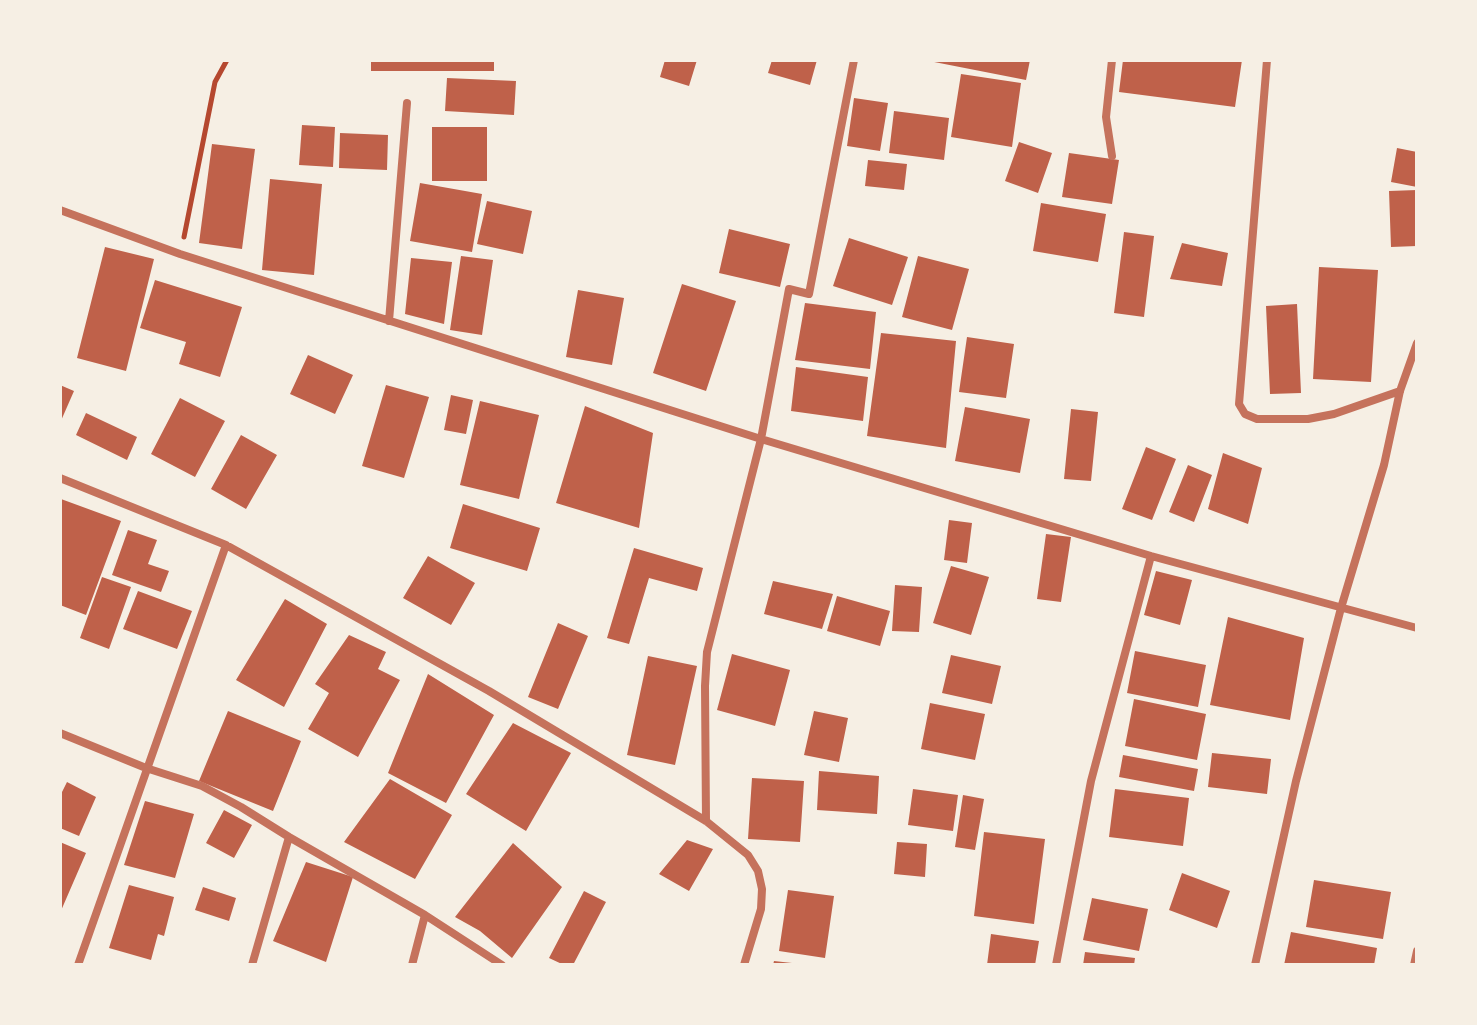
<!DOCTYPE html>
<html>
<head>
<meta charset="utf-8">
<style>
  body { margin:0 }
  #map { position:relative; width:1477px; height:1025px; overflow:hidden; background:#f6efe4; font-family:"Alegreya Sans",sans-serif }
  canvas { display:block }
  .frame { position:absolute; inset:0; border:62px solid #f6efe4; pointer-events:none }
</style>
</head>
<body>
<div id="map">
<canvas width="1477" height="1025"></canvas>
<div class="frame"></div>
</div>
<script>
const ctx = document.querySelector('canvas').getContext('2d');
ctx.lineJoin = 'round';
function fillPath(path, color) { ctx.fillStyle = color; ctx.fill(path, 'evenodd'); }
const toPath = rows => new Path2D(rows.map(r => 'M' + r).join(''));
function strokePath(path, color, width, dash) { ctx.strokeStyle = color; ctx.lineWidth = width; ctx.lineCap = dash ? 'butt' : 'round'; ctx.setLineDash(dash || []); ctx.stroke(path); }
const building = toPath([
  [371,60,494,60,494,71,371,71],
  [665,60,697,60,689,86,660,77],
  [772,60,817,60,810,85,768,73],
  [924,60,1030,60,1026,80],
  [1123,60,1242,60,1235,107,1119,92],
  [961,74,1021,83,1012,147,951,137],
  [447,78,516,81,514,115,445,111],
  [854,98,888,103,880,151,847,146],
  [894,111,949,118,944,160,889,153],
  [302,125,335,127,333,167,299,165],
  [432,127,487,127,487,181,432,181],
  [340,133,388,135,387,170,339,168],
  [1019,142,1052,153,1038,193,1005,181],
  [212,144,255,149,242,249,199,243],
  [1397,148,1417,152,1417,187,1391,182],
  [1069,153,1119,160,1112,204,1062,197],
  [868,160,907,164,904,190,865,186],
  [270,179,322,184,314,275,262,270],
  [420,183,482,194,472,252,410,241],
  [1417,190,1417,246,1391,247,1389,191],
  [487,201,532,211,523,254,477,244],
  [1041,203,1106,214,1098,262,1033,251],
  [729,229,790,244,780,287,719,273],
  [1124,232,1154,236,1144,317,1114,313],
  [849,238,908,257,892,305,833,286],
  [1182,243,1228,253,1222,286,1170,279],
  [105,247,154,259,126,371,77,358],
  [461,256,493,260,482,335,450,330],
  [918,256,969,269,952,330,902,317],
  [411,258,452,262,444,324,405,314],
  [1319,267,1378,270,1371,382,1313,379],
  [155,280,242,307,220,377,179,364,186,342,140,328],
  [682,284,736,301,706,391,653,373],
  [578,290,624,298,612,365,566,357],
  [805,303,876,312,870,369,795,360],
  [1297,304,1301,393,1270,394,1266,306],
  [881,333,956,341,946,448,867,436],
  [967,337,1014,344,1006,398,959,392],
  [308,355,353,375,335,414,290,394],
  [796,367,868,377,863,421,791,411],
  [60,385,74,391,60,423],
  [386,385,429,397,404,478,362,466],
  [451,395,473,400,466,434,444,430],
  [180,398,225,421,195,477,151,454],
  [480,401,539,415,519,499,460,485],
  [585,406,653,433,639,528,556,503],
  [965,407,1030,419,1020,473,955,461],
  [1071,409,1098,412,1091,481,1064,479],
  [86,413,137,437,127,460,76,435],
  [241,435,277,455,246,509,211,489],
  [1146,447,1176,459,1152,520,1122,509],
  [1223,453,1262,468,1248,524,1208,509],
  [1188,465,1212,475,1194,522,1169,512],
  [61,499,121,521,86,615,60,605],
  [463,504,540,528,527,571,450,548],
  [949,520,972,523,967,563,944,560],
  [128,530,157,540,148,564,169,571,161,592,112,575],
  [1046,534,1071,537,1061,602,1037,599],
  [634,548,703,568,697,591,649,578,629,644,607,638],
  [428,556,475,583,451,625,403,598],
  [951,566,989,577,971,635,933,623],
  [1156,571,1192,580,1180,625,1144,615],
  [102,577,131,587,109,649,80,638],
  [773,581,833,594,822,629,764,614],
  [895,585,922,587,919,632,892,631],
  [138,591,192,611,177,649,123,629],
  [837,596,890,611,880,646,827,631],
  [285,599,327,624,284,707,236,680],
  [1228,617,1304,638,1290,720,1210,705],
  [558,623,588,636,558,709,528,697],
  [349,635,386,652,378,669,400,680,358,757,308,729,329,693,315,684],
  [1135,651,1206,665,1198,707,1127,693],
  [732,654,790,670,775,726,717,710],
  [951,655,1001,666,992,704,942,693],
  [648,656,697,666,675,765,627,755],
  [428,674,494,715,446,803,388,773],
  [1134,699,1206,714,1197,760,1125,746],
  [930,703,985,714,975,760,921,749],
  [228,711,301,741,273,811,199,781],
  [814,711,848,718,839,762,804,755],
  [513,723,571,753,526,831,466,794],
  [1212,753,1271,759,1267,794,1208,787],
  [1123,755,1198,769,1194,791,1119,777],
  [819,771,879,776,877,814,817,810],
  [752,778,804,781,800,842,748,839],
  [390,779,452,815,415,879,344,842],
  [67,782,96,797,79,836,60,828,60,796],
  [913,789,958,795,953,831,908,825],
  [1115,789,1189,798,1183,846,1109,837],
  [963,795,984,799,975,850,955,847],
  [145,801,194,814,175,878,124,865],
  [224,810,252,825,234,858,206,843],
  [984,832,1045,839,1034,924,974,916],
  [687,840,713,849,689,891,659,874],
  [60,842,86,853,60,913],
  [897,842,927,844,925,877,894,874],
  [513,843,562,887,512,958,480,931,455,917],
  [306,862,353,877,326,962,273,941],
  [1182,873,1230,891,1217,928,1169,910],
  [1314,880,1391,892,1383,939,1306,927],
  [129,885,174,897,164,936,158,934,151,960,109,948],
  [203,887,236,898,229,921,195,910],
  [788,890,834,896,825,958,779,951],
  [584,891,606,902,573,965,564,965,549,958],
  [1092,898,1148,909,1139,951,1083,940],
  [1291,932,1377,948,1374,965,1284,965],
  [991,934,1039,941,1035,965,987,965],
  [1085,952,1135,958,1134,965,1083,965],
  [774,961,792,963,792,965,773,965]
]);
const path = toPath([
  [184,237,215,82,227,60]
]);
const minor = toPath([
  [1267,60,1239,404,1245,414,1257,419,1308,419,1334,414,1400,391],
  [1112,156,1106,117,1112,60],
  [60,210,180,254,761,439,1151,556,1417,628],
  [389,321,407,103],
  [60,478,226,545,489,691,706,821,748,855,758,871,762,889,761,909,744,965],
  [60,733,146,768,202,786,241,807,289,837,425,915,502,965],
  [706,821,705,686,707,652,761,439,789,289,809,294,854,60],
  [78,965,226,545],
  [252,965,289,837],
  [412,965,425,915],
  [1056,965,1091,781,1151,556],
  [1255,965,1296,781,1341,608,1384,465,1400,391,1417,343],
  [1414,965,1417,951]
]);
fillPath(building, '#bf614a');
strokePath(path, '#b5482f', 5);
strokePath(minor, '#c5725c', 8);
</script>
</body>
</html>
